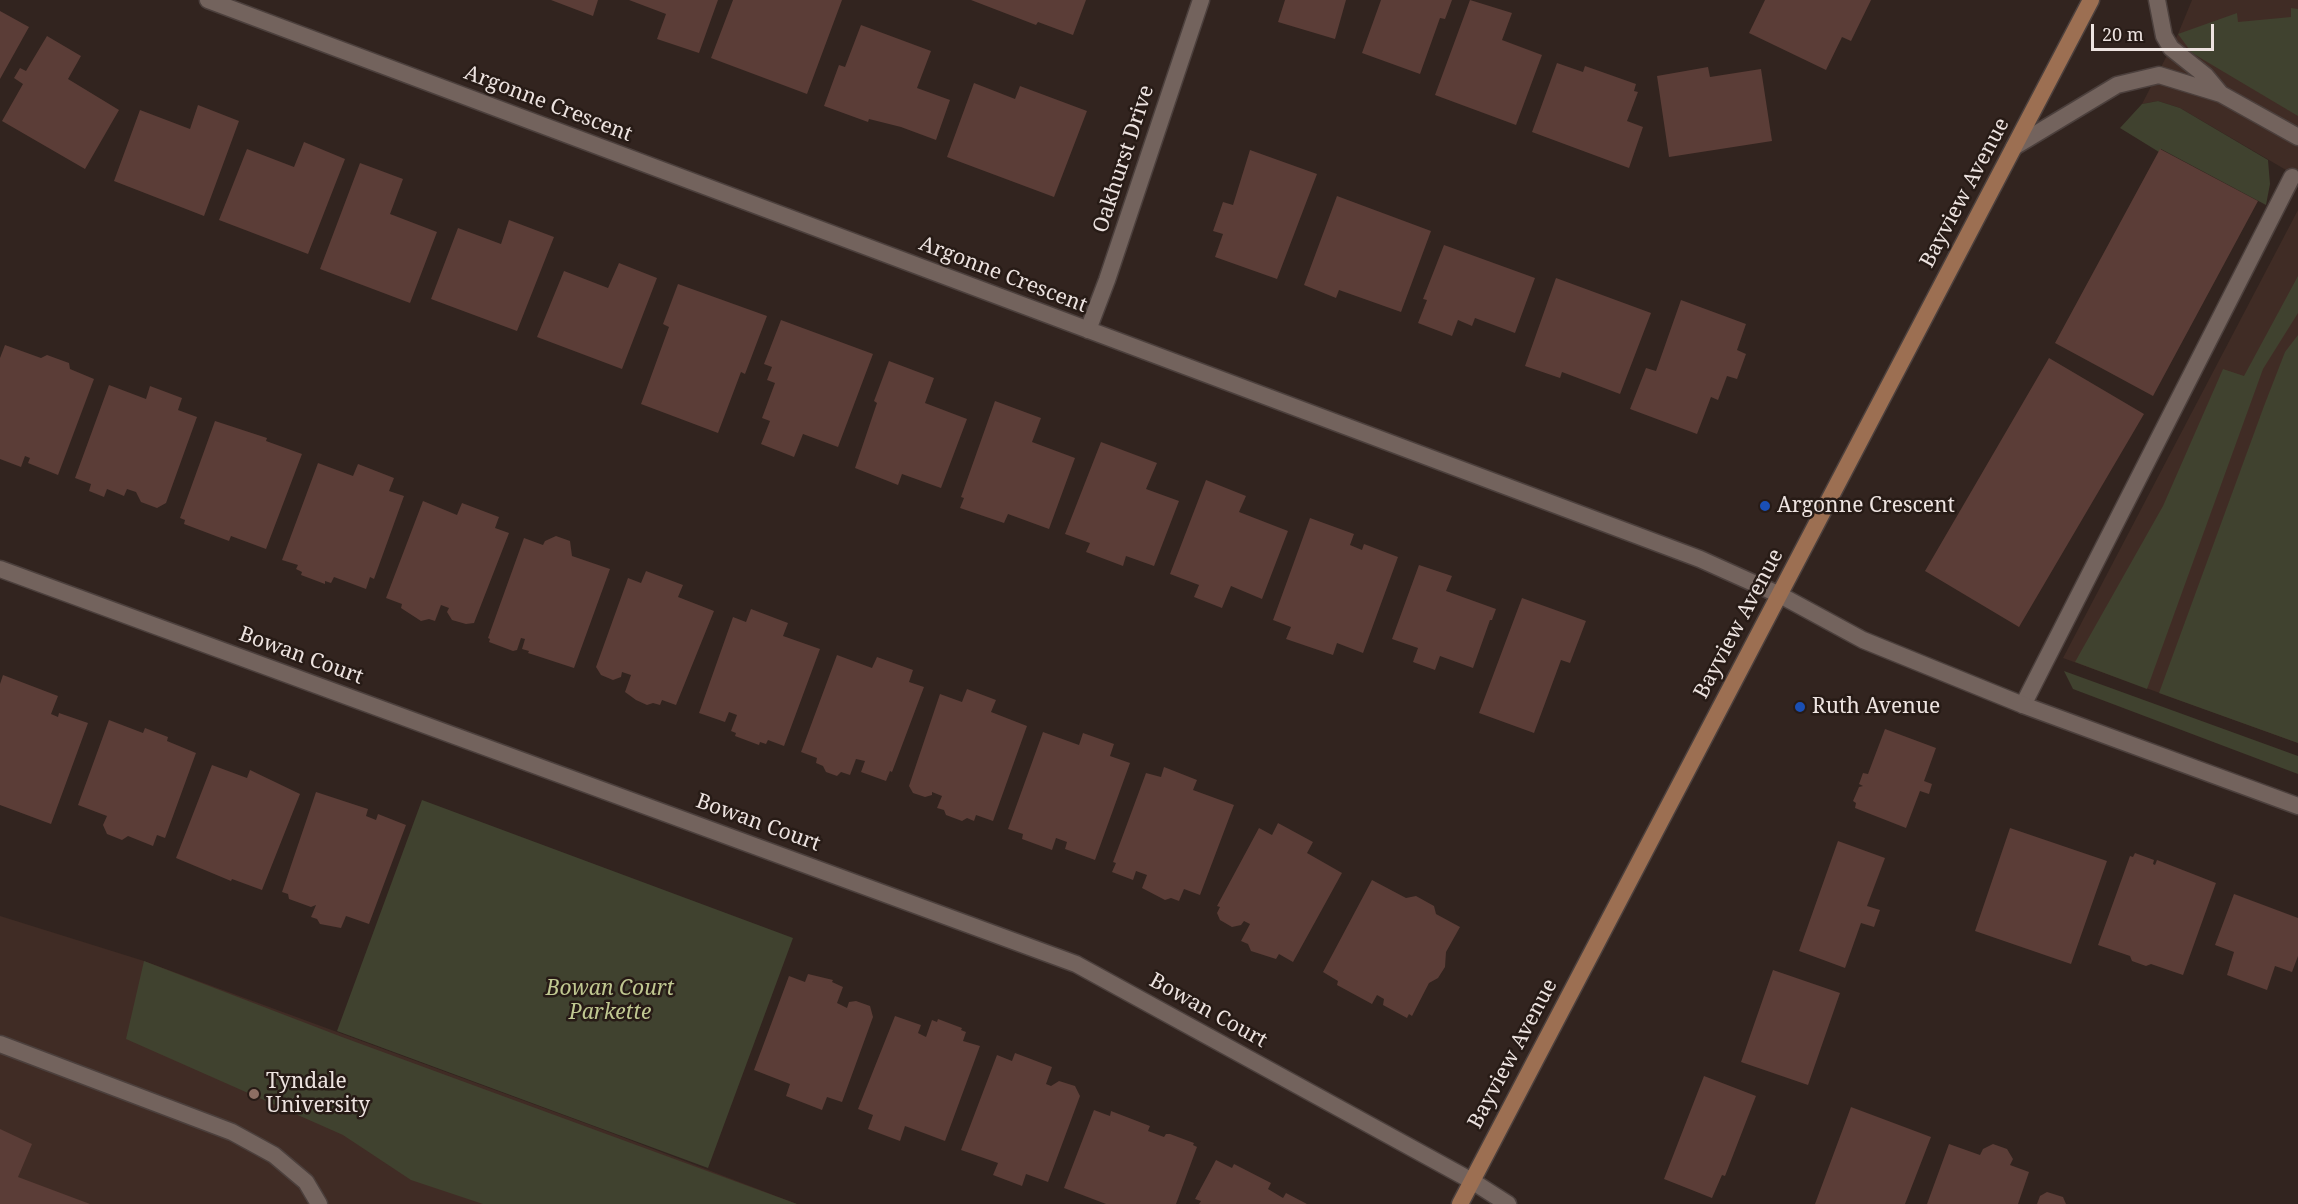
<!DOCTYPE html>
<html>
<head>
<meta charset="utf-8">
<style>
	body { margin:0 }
	#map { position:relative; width:2298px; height:1204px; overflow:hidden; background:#32241f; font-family:"Noto Serif",serif }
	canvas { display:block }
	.scale { position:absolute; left:2091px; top:24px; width:123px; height:27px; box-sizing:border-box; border:3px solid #ede3e0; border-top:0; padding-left:8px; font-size:18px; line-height:21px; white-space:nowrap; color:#ede3e0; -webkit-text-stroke:4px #271b16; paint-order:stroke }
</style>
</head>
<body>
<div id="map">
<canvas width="2298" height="1204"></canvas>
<div class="scale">20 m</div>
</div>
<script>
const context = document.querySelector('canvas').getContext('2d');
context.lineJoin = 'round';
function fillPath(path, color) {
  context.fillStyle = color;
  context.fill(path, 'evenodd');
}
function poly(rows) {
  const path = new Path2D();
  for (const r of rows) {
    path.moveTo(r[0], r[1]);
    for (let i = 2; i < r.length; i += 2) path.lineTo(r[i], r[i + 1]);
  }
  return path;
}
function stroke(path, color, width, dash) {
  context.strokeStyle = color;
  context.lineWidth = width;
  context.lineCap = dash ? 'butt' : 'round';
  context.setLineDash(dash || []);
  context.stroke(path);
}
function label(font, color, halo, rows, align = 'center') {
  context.font = font + ' "Noto Serif",serif';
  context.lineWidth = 5;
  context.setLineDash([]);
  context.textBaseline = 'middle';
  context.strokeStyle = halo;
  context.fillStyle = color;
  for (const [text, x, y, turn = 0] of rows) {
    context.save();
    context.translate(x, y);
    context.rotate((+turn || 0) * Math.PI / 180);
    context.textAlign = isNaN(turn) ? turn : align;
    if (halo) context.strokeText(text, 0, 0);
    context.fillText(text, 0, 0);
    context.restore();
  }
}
const built = poly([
	[2192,0,2298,0,2298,177,2180,108,2158,101,2142,104,2178,34],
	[2298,210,2298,743,2063,658],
	[0,916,144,961,601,1129,797,1204,0,1204]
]);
const green = poly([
	[2291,8,2298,9,2298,116,2192,53,2178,34,2237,13,2238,22,2291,17],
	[2158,101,2180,108,2268,160,2270,184,2266,205,2161,149,2159,152,2120,128,2142,104],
	[2298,276,2298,313,2263,369,2147,689,2075,662,2163,506,2223,369,2244,376],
	[2298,335,2298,743,2159,693,2264,406,2285,352],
	[2064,671,2298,756,2298,774,2073,689],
	[422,800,793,938,708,1168,337,1031],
	[144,961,342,1037,797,1204,483,1204,411,1180,343,1135,126,1039]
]);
const building = poly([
	[551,0,598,0,593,16],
	[629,0,718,0,699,53,657,39,666,14],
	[733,0,842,0,807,94,711,58],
	[971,0,1086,0,1073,35,1038,22,1036,25],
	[1285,0,1346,0,1335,39,1278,22],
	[1381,0,1452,0,1445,19,1440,18,1420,74,1362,53],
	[1470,0,1512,13,1502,40,1542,55,1516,125,1435,95],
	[1765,0,1871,0,1851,41,1842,37,1826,70,1749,33],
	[0,11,29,27,0,79],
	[861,25,931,51,917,88,950,100,936,140,901,127,869,119,868,122,824,106,839,65,845,67],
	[47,36,81,56,68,79,119,110,85,169,2,121,23,84,14,78,20,68,26,71],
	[1557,63,1583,72,1585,66,1636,84,1634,91,1638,92,1627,121,1643,127,1629,168,1532,132],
	[1708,67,1710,77,1761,69,1772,141,1669,157,1657,76],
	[974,83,1015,99,1020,86,1087,111,1054,197,947,157],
	[198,105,239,121,204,216,114,181,140,110,190,129],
	[304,142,345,159,308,254,219,220,247,149,294,167],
	[2160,149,2258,201,2153,396,2055,343],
	[1250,150,1317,174,1277,279,1215,257,1223,234,1213,231,1223,202,1233,205],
	[360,163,403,179,390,214,437,232,410,303,320,269],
	[1337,196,1431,231,1401,312,1339,290,1336,298,1304,285],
	[509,220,554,237,517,331,431,299,458,228,501,244],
	[1444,245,1535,278,1515,333,1475,318,1472,326,1458,320,1452,336,1418,323,1427,300,1423,299],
	[619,263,657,278,622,369,537,337,564,271,608,288],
	[1556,278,1651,313,1620,394,1562,372,1560,378,1525,366],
	[678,284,767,316,745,374,741,372,718,433,641,404,669,327,663,324],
	[1681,300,1746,324,1737,350,1746,354,1737,379,1727,376,1718,400,1711,397,1697,434,1630,409,1646,368,1656,371],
	[781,320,873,354,838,447,803,434,794,457,761,444,770,421,762,418,775,383,767,380,772,367,764,364],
	[5,345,41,358,47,355,69,363,70,369,94,379,58,475,28,463,30,458,25,456,21,467,0,459,0,358],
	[2049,358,2144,414,2019,627,1925,571],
	[889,361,934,378,925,403,967,419,941,488,902,474,898,485,855,468,877,403,874,401],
	[109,385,146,399,150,386,182,398,178,410,197,417,166,503,157,508,141,502,136,492,127,489,124,496,107,489,104,497,89,491,91,484,75,478],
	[995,401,1041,418,1032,442,1075,458,1049,529,1008,514,1004,523,960,508,964,498,961,497],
	[215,421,267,438,266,441,302,454,266,549,231,536,229,541,184,524,185,520,180,518],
	[1101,442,1157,463,1146,489,1179,501,1154,566,1126,556,1123,566,1086,552,1090,543,1065,534],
	[318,463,353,476,358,464,394,478,389,491,404,496,374,579,370,577,366,589,334,577,331,583,325,581,325,584,301,575,302,572,296,569,298,565,282,560],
	[1206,480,1246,496,1239,512,1288,531,1262,599,1231,586,1222,608,1194,597,1199,585,1170,574],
	[423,501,457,515,462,503,499,517,495,528,509,533,474,623,466,624,452,620,447,612,449,608,441,605,435,621,429,619,421,621,401,608,402,604,386,598],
	[1310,518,1354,534,1350,545,1362,550,1364,544,1398,557,1363,653,1337,643,1333,655,1286,639,1291,627,1273,620],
	[556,536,570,541,572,556,610,569,574,668,528,653,529,651,522,649,525,639,521,638,517,650,513,651,489,642,490,639,488,638,524,538,543,545,545,541],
	[1419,565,1452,576,1446,591,1496,609,1492,620,1490,620,1473,668,1440,656,1435,670,1413,662,1418,648,1392,639],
	[646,571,683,585,678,597,714,611,676,705,662,700,660,705,653,703,647,705,636,700,625,692,631,675,622,672,621,677,613,680,601,675,596,667,628,578,641,583],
	[1522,598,1586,621,1570,663,1561,660,1534,733,1479,713],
	[751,609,788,623,783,636,820,649,784,746,768,740,766,744,760,742,759,745,735,736,736,733,731,731,737,715,729,712,725,722,699,713,733,617,746,622],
	[837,655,872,668,877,657,913,670,909,682,924,687,892,772,890,771,886,781,861,772,865,761,856,759,850,775,841,772,837,776,826,772,823,766,816,763,817,758,801,752],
	[3,675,58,696,51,714,58,717,59,713,88,723,51,824,0,805,0,684],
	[967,689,996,700,991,712,1027,726,993,821,976,815,974,821,967,818,962,821,946,815,944,810,937,808,942,796,932,792,932,795,925,797,913,793,909,786,940,694,962,702],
	[109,720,143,733,145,728,168,737,167,741,196,753,165,838,157,835,153,846,128,836,122,840,107,834,103,825,107,816,78,805],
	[1885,729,1936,748,1924,781,1932,784,1929,794,1920,791,1906,828,1855,808,1856,803,1853,801,1859,787,1863,786,1859,784,1863,773,1868,774],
	[1043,732,1079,745,1083,733,1114,744,1110,756,1130,763,1095,860,1065,849,1067,842,1056,838,1052,850,1022,839,1023,834,1008,829],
	[212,765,247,778,250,770,300,794,262,890,232,879,231,881,176,858],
	[1164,767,1197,780,1193,790,1234,805,1200,895,1184,889,1179,901,1171,898,1165,900,1142,888,1147,875,1136,871,1133,880,1112,872,1116,863,1113,862,1146,773,1161,777],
	[316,792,368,809,366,816,376,820,378,814,406,825,369,924,346,916,341,928,320,924,317,919,311,917,316,905,311,907,289,899,288,894,282,892],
	[1278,823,1313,842,1307,853,1342,873,1293,962,1279,954,1276,959,1251,951,1248,944,1241,941,1250,924,1244,921,1241,925,1232,927,1220,920,1217,913,1220,907,1217,906,1259,828,1272,835],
	[2010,828,2107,861,2071,964,1975,931],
	[1838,841,1885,858,1867,906,1880,910,1874,927,1861,923,1845,968,1799,951],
	[2135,853,2154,860,2153,864,2155,865,2157,860,2216,883,2183,975,2151,964,2146,966,2132,961,2130,956,2098,945,2130,856,2133,857],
	[1372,880,1406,898,1416,896,1434,906,1436,914,1460,927,1446,952,1445,967,1438,978,1429,983,1412,1016,1409,1014,1407,1018,1383,1005,1384,999,1377,995,1372,1004,1337,985,1338,981,1323,972],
	[2234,894,2298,918,2298,956,2292,972,2275,966,2267,990,2227,975,2234,952,2215,945],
	[1773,970,1840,993,1808,1085,1741,1062],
	[808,974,833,980,832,982,843,987,837,1003,847,1008,849,1002,856,1001,870,1006,873,1017,842,1102,827,1097,822,1110,786,1096,790,1084,754,1070,789,976,805,982],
	[895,1016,921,1025,918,1033,926,1037,932,1020,937,1022,938,1019,962,1028,961,1030,966,1032,963,1041,980,1046,945,1141,905,1126,900,1141,868,1129,873,1115,858,1109],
	[1015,1053,1052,1067,1046,1084,1051,1086,1059,1081,1075,1086,1080,1096,1048,1182,1026,1174,1022,1186,993,1175,998,1163,961,1150,997,1055,1012,1061],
	[1704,1076,1756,1096,1725,1176,1722,1175,1712,1198,1664,1179],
	[1851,1107,1931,1137,1905,1204,1815,1204],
	[1094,1110,1110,1116,1111,1111,1150,1126,1148,1131,1164,1137,1166,1134,1170,1134,1194,1143,1193,1145,1197,1147,1176,1204,1106,1204,1064,1188],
	[0,1129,32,1144,18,1177,90,1204,0,1204],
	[1949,1144,1980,1155,1983,1149,1993,1144,2007,1149,2013,1159,2010,1165,2029,1172,2018,1204,1927,1204],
	[1216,1160,1232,1168,1234,1164,1271,1183,1268,1189,1283,1198,1286,1193,1307,1204,1199,1204,1201,1201,1195,1199],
	[2047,1192,2063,1197,2066,1204,2037,1204,2040,1196]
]);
const service = poly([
	[2157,0,2164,36,2171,48,2206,76,2221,94],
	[2014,147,2117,85,2159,75,2221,94,2298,137],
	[2023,705,2292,177],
	[0,1044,232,1132,274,1155,306,1182,319,1204]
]);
const minor = poly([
	[208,0,1700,559,1780,595,1863,640,2023,705,2298,806],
	[1088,330,1107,280,1201,0],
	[0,569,1076,964,1472,1181,1508,1204]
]);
const secondary = poly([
	[1460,1204,2091,0]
]);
const markers = [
	[1765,506,6,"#1a4fb4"],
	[1800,707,6,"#1a4fb4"],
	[254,1094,6,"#8d6e63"]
];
const streetNames = [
	["Argonne Crescent",548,104,21],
	["Oakhurst Drive",1124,159,-72],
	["Bayview Avenue",1965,193,-62],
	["Argonne Crescent",1003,275,21],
	["Bayview Avenue",1739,624,-62],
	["Bowan Court",301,656,20],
	["Bowan Court",758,823,20],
	["Bowan Court",1208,1011,29],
	["Bayview Avenue",1513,1054,-62]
];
const poiNames = [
	["Argonne Crescent",1777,506],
	["Ruth Avenue",1812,707],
	["Tyndale",266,1082],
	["University",266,1106]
];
const parkNames = [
	["Bowan Court",610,989],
	["Parkette",610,1013]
];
fillPath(built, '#402c25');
fillPath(green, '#40422f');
fillPath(building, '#5b3d37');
stroke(service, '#4c403d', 19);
stroke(minor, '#4c403d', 19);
stroke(secondary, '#4c403d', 19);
stroke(service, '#73635d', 16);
stroke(minor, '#73635d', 16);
stroke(secondary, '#9c6f52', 16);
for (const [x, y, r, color] of markers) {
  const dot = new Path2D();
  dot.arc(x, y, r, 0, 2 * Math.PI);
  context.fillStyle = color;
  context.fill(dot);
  stroke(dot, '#271b16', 2);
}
label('21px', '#ede3e0', '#271b16', streetNames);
label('21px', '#ede3e0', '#271b16', poiNames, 'left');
label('italic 21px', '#c0c891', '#271b16', parkNames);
</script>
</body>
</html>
